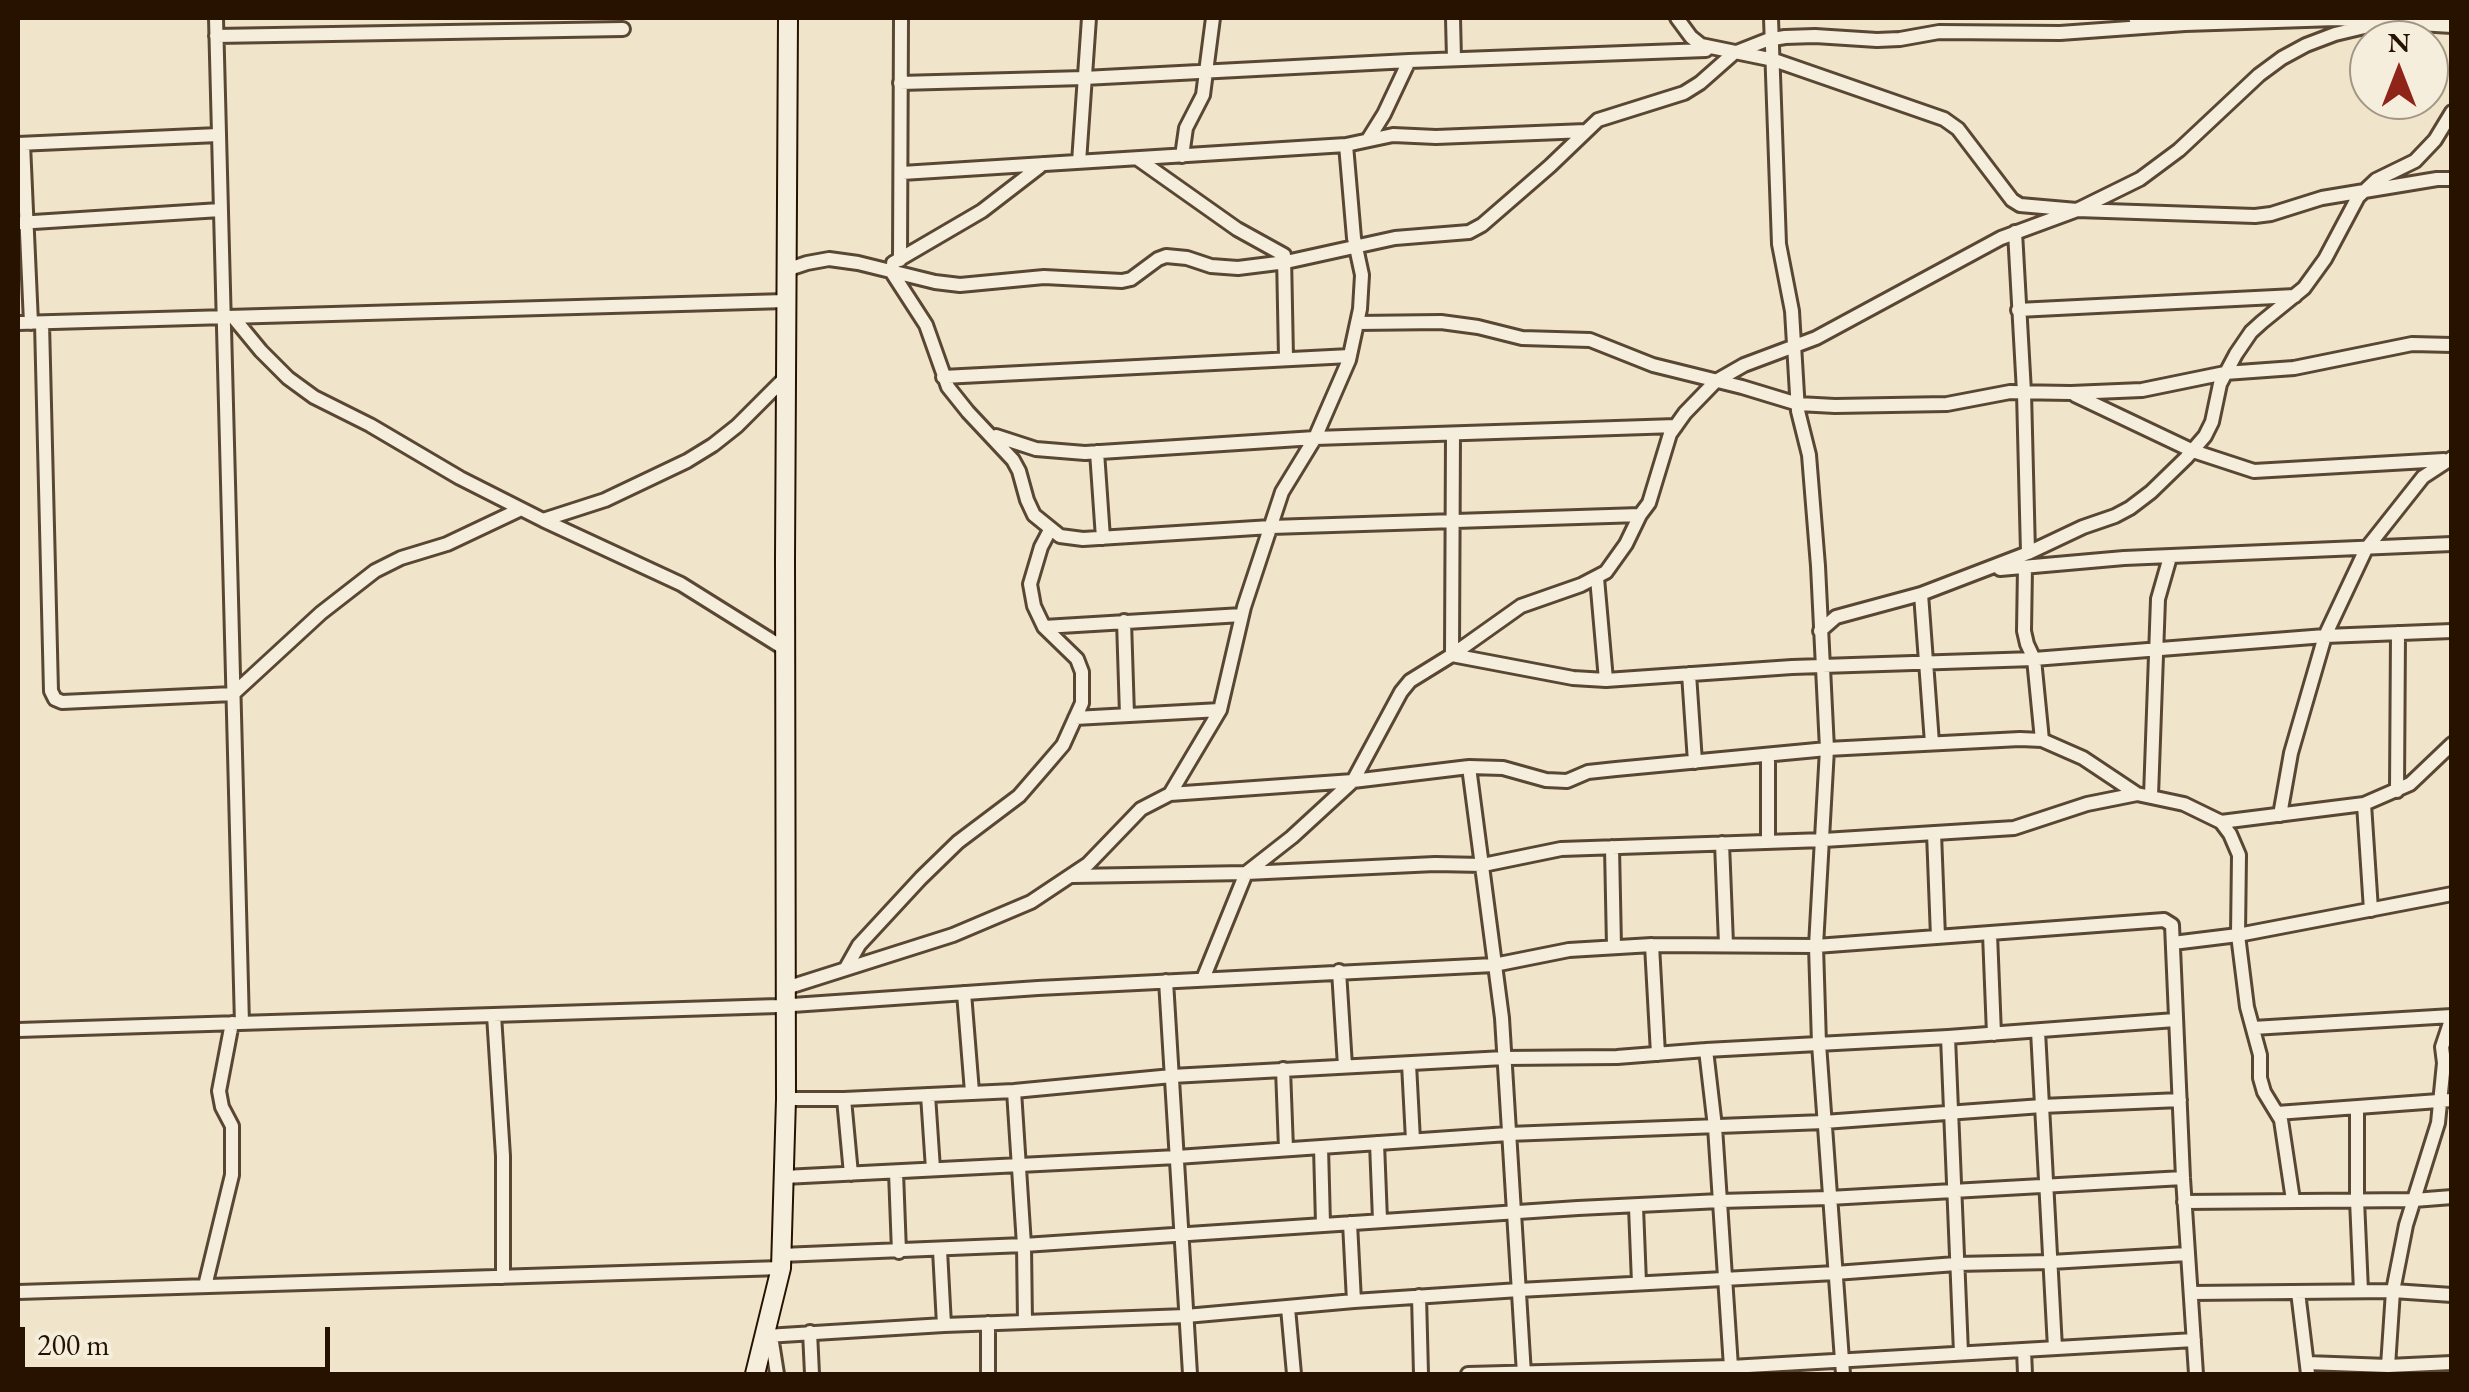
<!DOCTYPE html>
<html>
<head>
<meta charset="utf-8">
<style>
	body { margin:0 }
	#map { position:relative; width:2469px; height:1392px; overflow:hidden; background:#f0e5cb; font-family:"EB Garamond",serif }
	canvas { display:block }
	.frame { position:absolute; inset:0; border:20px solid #271200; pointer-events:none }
	.north { position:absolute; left:2349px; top:20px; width:100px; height:100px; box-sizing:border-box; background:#f5eedd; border:2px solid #a39685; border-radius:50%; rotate:0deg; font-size:28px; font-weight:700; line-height:40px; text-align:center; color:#271200 }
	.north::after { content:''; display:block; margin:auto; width:35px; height:45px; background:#8f2418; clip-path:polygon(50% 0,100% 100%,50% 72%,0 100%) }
	.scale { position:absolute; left:20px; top:1327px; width:310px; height:45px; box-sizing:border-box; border:5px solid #271200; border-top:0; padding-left:12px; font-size:30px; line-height:35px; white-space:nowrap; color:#271200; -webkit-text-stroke:8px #f5eedd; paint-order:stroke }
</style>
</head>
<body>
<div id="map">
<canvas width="2469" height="1392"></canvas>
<div class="frame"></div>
<div class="north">N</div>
<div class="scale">200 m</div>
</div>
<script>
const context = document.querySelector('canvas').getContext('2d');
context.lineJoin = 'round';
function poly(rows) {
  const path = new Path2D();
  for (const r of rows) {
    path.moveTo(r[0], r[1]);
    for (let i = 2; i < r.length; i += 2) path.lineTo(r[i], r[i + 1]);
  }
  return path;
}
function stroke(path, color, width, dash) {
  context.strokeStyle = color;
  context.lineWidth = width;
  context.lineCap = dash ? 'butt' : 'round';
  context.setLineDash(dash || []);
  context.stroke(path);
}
const street = poly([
	[216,18,242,1023],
	[1453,18,1454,59],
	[1677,18,1691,37,1701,45,1774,60,1944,119,1958,129,2012,200,2020,205,2077,210,2255,216,2271,214,2322,198,2437,179,2452,179],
	[1771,18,1779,244,1792,311,1798,411,1809,455,1818,566,1827,749,1816,946,1819,1044,1843,1374],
	[2135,18,2158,22],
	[216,36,623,29],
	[900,83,1084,78,1409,61,1706,50],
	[1369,138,1384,114,1409,61],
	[18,144,218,135],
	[23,144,31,323],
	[1182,156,1186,128,1203,95,1213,18],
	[1138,159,1237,229,1284,255,1286,358],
	[1079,162,1089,18],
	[902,173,1346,145,1393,135,1436,137,1586,131],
	[18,223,220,210],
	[2015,232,2024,392,2028,553],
	[900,260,901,18],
	[893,263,982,211,1043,164],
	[786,270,807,263,829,259,858,263,935,282,960,285,1044,277,1122,281,1131,279,1158,259,1166,256,1187,258,1211,266,1238,268,1286,262,1395,238,1469,232,1482,225,1550,166,1598,120,1684,93,1700,83,1734,53,1767,40,1785,37,1815,36,1877,40,1900,39,1939,32,2060,33,2185,24,2336,19,2452,26],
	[891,271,926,325,948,387,968,412,1013,460,1019,471,1027,500,1034,515,1060,536,1083,539,1271,527,1640,515],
	[2018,310,2295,296],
	[233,317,261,351,288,378,314,397,370,425,460,478,543,520,681,584,785,649],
	[18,323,786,301],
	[42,323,51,691,55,699,62,702,233,694,321,613,375,571,401,558,447,544,521,509],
	[1357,323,1441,322,1478,327,1522,338,1590,340,1653,365,1742,387,1798,404,1835,406,1947,404,2010,392,2071,393,2142,390,2225,373,2294,368,2412,344,2452,345],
	[943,377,1350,356],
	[2075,395,2193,451,2254,471,2444,460],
	[1453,434,1452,655,1573,678,1606,680,1792,667,2034,659,2325,636,2452,631],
	[996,436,1036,449,1085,453,1315,438,1676,426],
	[1097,452,1103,538],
	[543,520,605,500,687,461,713,445,737,426,786,377],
	[2025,567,2024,631,2027,644,2034,659,2042,740],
	[2000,569,2124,558,2452,544],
	[1597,578,1606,680],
	[1921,594,1932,743],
	[1124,621,1127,715],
	[1044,627,1242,615],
	[1820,631,1836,617,1921,594,2028,553,2083,527,2115,516,2130,508,2151,492,2186,458,2205,436,2212,422,2220,384,2236,354,2251,332,2262,322,2304,288,2325,259,2358,197,2376,180,2415,161,2435,140,2452,112],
	[1689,674,1695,762],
	[1075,718,1220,710],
	[1768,755,1768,842],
	[1469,767,1502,1018,1524,1374],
	[2397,791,2398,633],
	[1170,794,1220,710,1244,607,1282,492,1315,438,1349,360,1360,309,1362,275,1354,238,1346,145],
	[2151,796,2158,599,2170,557],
	[2364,804,2371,910],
	[2280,815,2291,753,2325,636,2366,549,2423,477,2452,458],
	[2221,822,2364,804,2410,784,2452,744],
	[1934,833,1938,937],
	[1722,843,1726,944],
	[1612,847,1614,947],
	[1073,876,1246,873,1435,864,1483,865,1561,849,1824,840,2014,828,2087,804,2137,794,2184,804,2221,822,2230,834,2239,855,2238,935,2452,894],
	[1990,934,1994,1034],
	[2173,943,2238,935,2247,1007,2260,1055,2260,1078,2264,1092,2281,1120,2293,1200],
	[1652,945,1658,1054],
	[846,968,859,945,921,878,958,842,1019,796,1045,766,1063,745,1082,703,1082,672,1077,659,1044,627,1034,606,1030,584,1041,547,1050,530],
	[1339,971,1345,1066],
	[1203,979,1246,873,1292,837,1353,781,1401,692,1410,681,1452,655,1521,606,1581,585,1606,572,1626,544,1640,515,1649,503,1670,434,1685,413,1716,381,1744,365,1816,338,2001,238,2077,210,2140,179,2179,150,2259,75,2282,58,2306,45,2335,34,2373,25],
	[1166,981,1190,1374],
	[786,988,953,935,1031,902,1088,864,1141,809,1170,794,1353,781,1469,767,1503,768,1546,780,1567,781,1588,772,1616,769,1827,749,2020,739,2042,740,2083,758,2137,794],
	[964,993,972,1092],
	[494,1015,503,1156,503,1277],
	[2253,1028,2452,1016],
	[18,1030,778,1006,1038,988,1494,965,1569,950,1652,945,1816,946,2164,920,2172,925,2183,1178,2196,1374],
	[2038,1031,2055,1348],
	[1948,1037,1961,1353],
	[1706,1050,1715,1127,1731,1367],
	[1409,1064,1413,1140],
	[1283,1069,1286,1149],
	[1014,1091,1024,1245,1025,1322],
	[928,1095,933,1169],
	[786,1099,844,1099,1014,1091,1172,1076,1504,1058,1617,1057,1706,1050,1948,1037,2175,1020],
	[844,1099,851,1174],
	[2357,1108,2357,1200,2361,1291],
	[2277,1113,2452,1100],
	[1377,1143,1380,1220],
	[1321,1147,1323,1224],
	[896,1172,899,1252],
	[784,1177,1177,1157,1508,1134,1824,1122,2042,1106,2180,1100],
	[2184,1202,2414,1200,2452,1197],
	[1636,1207,1639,1283],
	[1350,1223,1354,1301],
	[940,1250,944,1325],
	[781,1255,1024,1245,1578,1208,1720,1201,1829,1198,2183,1178],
	[205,1286,232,1175,232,1126,222,1107,219,1091,232,1023],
	[18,1292,781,1268],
	[2298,1292,2308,1374],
	[2191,1293,2393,1291,2452,1295],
	[1419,1296,1421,1374],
	[1288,1308,1294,1374],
	[988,1323,988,1374],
	[810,1332,812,1374],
	[766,1336,944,1325,1186,1316,1354,1301,1519,1290,1835,1273,1956,1264,2051,1262,2187,1254],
	[771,1336,777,1374],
	[2024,1350,2025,1374],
	[2307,1363,2388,1366,2452,1363],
	[2388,1366,2393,1291,2406,1225,2438,1123,2444,1063,2442,1047,2452,1017],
	[1468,1374,1731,1367,2194,1340]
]);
const secondary = poly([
	[755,1374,781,1268,786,1099,785,559,788,18]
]);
stroke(street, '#594733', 18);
stroke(secondary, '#271200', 22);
stroke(street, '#f5eedd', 12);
stroke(secondary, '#f5eedd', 18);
</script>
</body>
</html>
